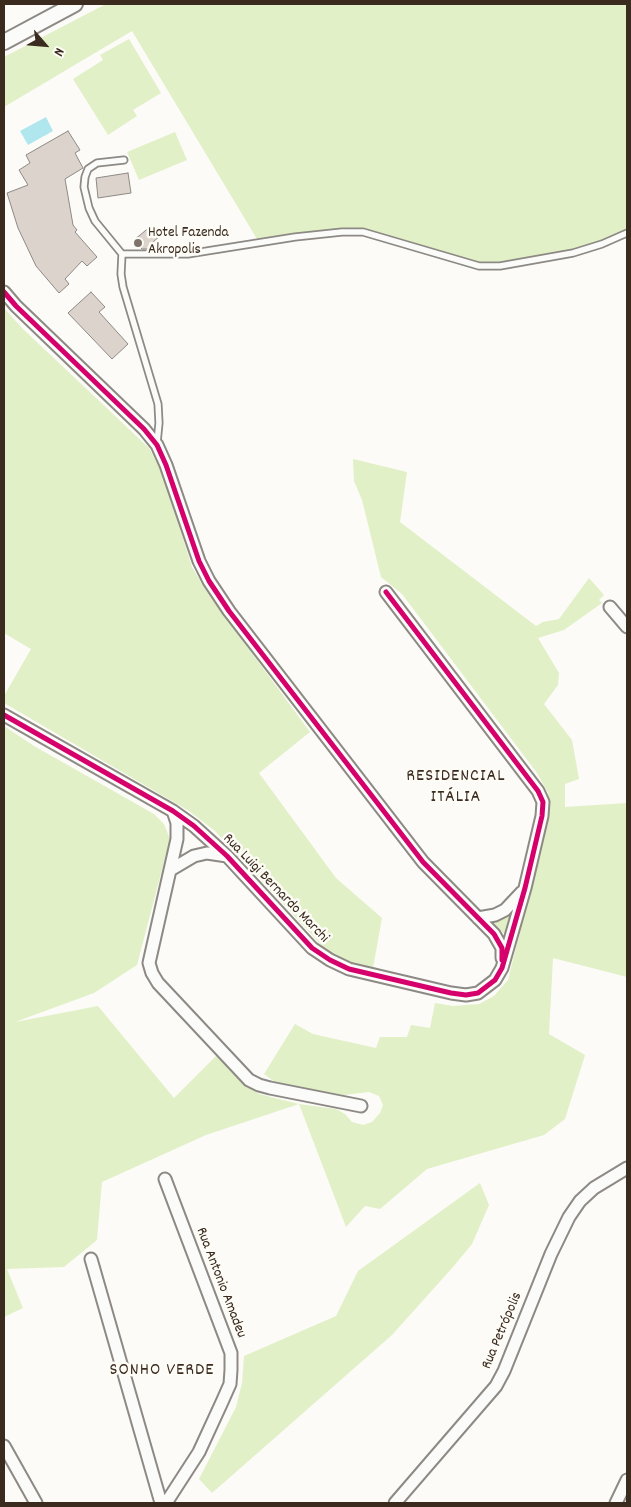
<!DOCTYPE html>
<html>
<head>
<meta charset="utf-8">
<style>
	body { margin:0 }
	#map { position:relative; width:631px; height:1507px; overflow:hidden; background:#fcfbf8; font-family:Dekko,sans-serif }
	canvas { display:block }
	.frame { position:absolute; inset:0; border:5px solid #3b2a1e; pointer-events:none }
	.north { position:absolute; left:20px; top:20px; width:50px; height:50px; -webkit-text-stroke:4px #fdfcf7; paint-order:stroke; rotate:117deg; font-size:14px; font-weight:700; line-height:20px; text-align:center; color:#3b2a1e }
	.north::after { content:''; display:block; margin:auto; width:18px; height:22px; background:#3b2a1e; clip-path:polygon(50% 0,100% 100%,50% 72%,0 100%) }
</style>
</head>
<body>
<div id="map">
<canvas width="631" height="1507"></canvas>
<div class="frame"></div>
<div class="north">N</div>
</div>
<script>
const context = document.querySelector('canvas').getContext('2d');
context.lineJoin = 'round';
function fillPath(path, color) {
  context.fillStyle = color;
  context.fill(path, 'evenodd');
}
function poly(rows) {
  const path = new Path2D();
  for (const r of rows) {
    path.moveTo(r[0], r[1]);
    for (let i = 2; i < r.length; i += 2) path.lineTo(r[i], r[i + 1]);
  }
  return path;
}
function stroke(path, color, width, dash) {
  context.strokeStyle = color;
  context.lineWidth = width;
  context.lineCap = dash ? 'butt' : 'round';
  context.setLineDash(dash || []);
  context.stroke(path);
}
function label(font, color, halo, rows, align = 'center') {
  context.font = font + ' Dekko,sans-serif';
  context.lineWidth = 5;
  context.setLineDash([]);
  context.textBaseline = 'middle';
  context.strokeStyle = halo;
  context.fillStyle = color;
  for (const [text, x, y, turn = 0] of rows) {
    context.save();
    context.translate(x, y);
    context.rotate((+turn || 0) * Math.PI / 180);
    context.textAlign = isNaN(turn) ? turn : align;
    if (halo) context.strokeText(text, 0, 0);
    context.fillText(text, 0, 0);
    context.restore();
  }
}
const green = poly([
	[106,4,627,4,627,229,600,241,569,251,499,264,480,264,362,229,341,229,257,239,132,31,4,107,4,57],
	[129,39,161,93,133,110,137,116,108,135,73,79,103,60,100,55],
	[175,132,187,160,139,180,127,152],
	[4,308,22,328,149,448,161,470,192,567,207,592,310,732,259,773,336,878,382,918,373,968,351,964,326,950,215,831,189,811,4,703,4,696,31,649,4,633],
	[353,459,407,472,400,522,536,626,543,622,559,619,589,578,604,595,599,600,602,603,564,630,538,638,559,673,558,685,544,704,572,740,579,779,565,784,565,807,627,803,627,977,553,958,549,1034,585,1055,565,1119,544,1135,427,1169,380,1209,365,1206,346,1227,299,1104,206,1135,102,1182,97,1240,64,1267,7,1269,23,1308,4,1317,4,726,34,746,154,814,164,824,170,839,137,965,94,993,15,1022,98,1006,174,1098,216,1056,247,1086,259,1094,299,1104,336,1109,345,1114,352,1122,363,1125,372,1122,380,1113,383,1105,379,1096,369,1092,344,1095,276,1083,264,1074,295,1024,313,1034,376,1048,380,1037,407,1037,411,1025,430,1028,435,1003,453,1006,479,1004,494,996,508,980,550,808,548,793,537,773,402,594,381,577,362,500,354,481],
	[514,909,506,934,503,933,494,923,494,920,509,915],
	[480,1183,489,1205,472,1244,453,1267,392,1335,212,1493,199,1479,236,1407,242,1383,244,1356,336,1316,358,1271]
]);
const water = poly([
	[46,117,53,131,28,145,20,131]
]);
const building = poly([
	[68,131,80,150,75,153,83,168,65,179,73,225,77,230,75,232,97,257,87,266,82,261,65,279,69,284,59,293,36,266,18,228,7,193,28,185,19,170,30,163,26,155,68,131],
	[128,173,131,193,98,198,96,178,128,173],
	[151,226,160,236,152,243,154,246,151,249,142,249,134,240,151,226],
	[91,292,105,307,99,312,128,344,112,359,68,313,91,292]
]);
const service = poly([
	[124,160,97,163,88,169,85,177,84,187,89,208,95,221,122,254,188,254,295,237,342,232,363,232,479,266,500,266,573,253,602,244,627,233],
	[122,254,121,274,123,287,158,404,159,423,157,443]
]);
const minor = poly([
	[4,292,16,306,144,429,157,445,166,465,199,561,209,581,229,611,423,862,494,934,502,948,502,958],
	[610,607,627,627],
	[4,715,173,811,194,826,227,856,312,948,330,960,349,969,451,993,466,995,478,993,495,980,502,968,525,888,542,816,543,802,538,791,386,592],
	[173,811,177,823,177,839,149,963,152,973,158,983,249,1080,259,1085,270,1088,361,1106],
	[172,869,194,856,207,853,227,856],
	[478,918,495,915,505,910,522,892],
	[165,1179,231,1353,231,1370,230,1384,222,1402,199,1452,166,1503],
	[91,1259,161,1503],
	[4,1446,36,1503],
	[395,1503,496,1386,504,1371,551,1254,569,1217,580,1201,594,1188,627,1168],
	[616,1503,627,1480]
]);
const tertiary = poly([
	[4,42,75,4]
]);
const cycleway = poly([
	[4,292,16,306,144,429,157,445,166,465,199,561,209,581,229,611,423,862,494,934,502,948,502,960],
	[4,715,173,811,194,826,227,856,312,948,330,960,349,969,451,993,466,995,478,993,495,980,502,968,525,888,542,816,543,802,538,791,386,592]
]);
const markers = [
	[138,243,5,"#7f736a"]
];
const poiNames = [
	["Hotel Fazenda",148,234],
	["Akropolis",148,251]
];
const streetNames = [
	["Rua Luigi Bernardo Marchi",275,889,46],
	["Rua Antonio Amadeu",220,1283,69],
	["Rua Petrópolis",503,1331,-67]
];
const quarterNames = [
	["RESIDENCIAL",456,778],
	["ITÁLIA",456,799],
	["SONHO VERDE",162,1372]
];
fillPath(green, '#e1f0c6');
fillPath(water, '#b0e7ee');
fillPath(building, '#ddd3cd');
stroke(building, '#8d8985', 1);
stroke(service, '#8d8985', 9);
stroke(minor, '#8d8985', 15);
stroke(tertiary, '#8d8985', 18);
stroke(service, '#fbfbf9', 5.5);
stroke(minor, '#fbfbf9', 11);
stroke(tertiary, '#fbfbf9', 14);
stroke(cycleway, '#d6006c', 5);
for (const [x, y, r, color] of markers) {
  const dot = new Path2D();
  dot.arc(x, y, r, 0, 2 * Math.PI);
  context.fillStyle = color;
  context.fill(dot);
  stroke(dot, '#fdfcf7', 2);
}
label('15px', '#3b2a1e', '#fdfcf7', poiNames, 'left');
label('15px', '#3b2a1e', '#fdfcf7', streetNames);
context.letterSpacing = '1px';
label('18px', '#3b2a1e', '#fdfcf7', quarterNames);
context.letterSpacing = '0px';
</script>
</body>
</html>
